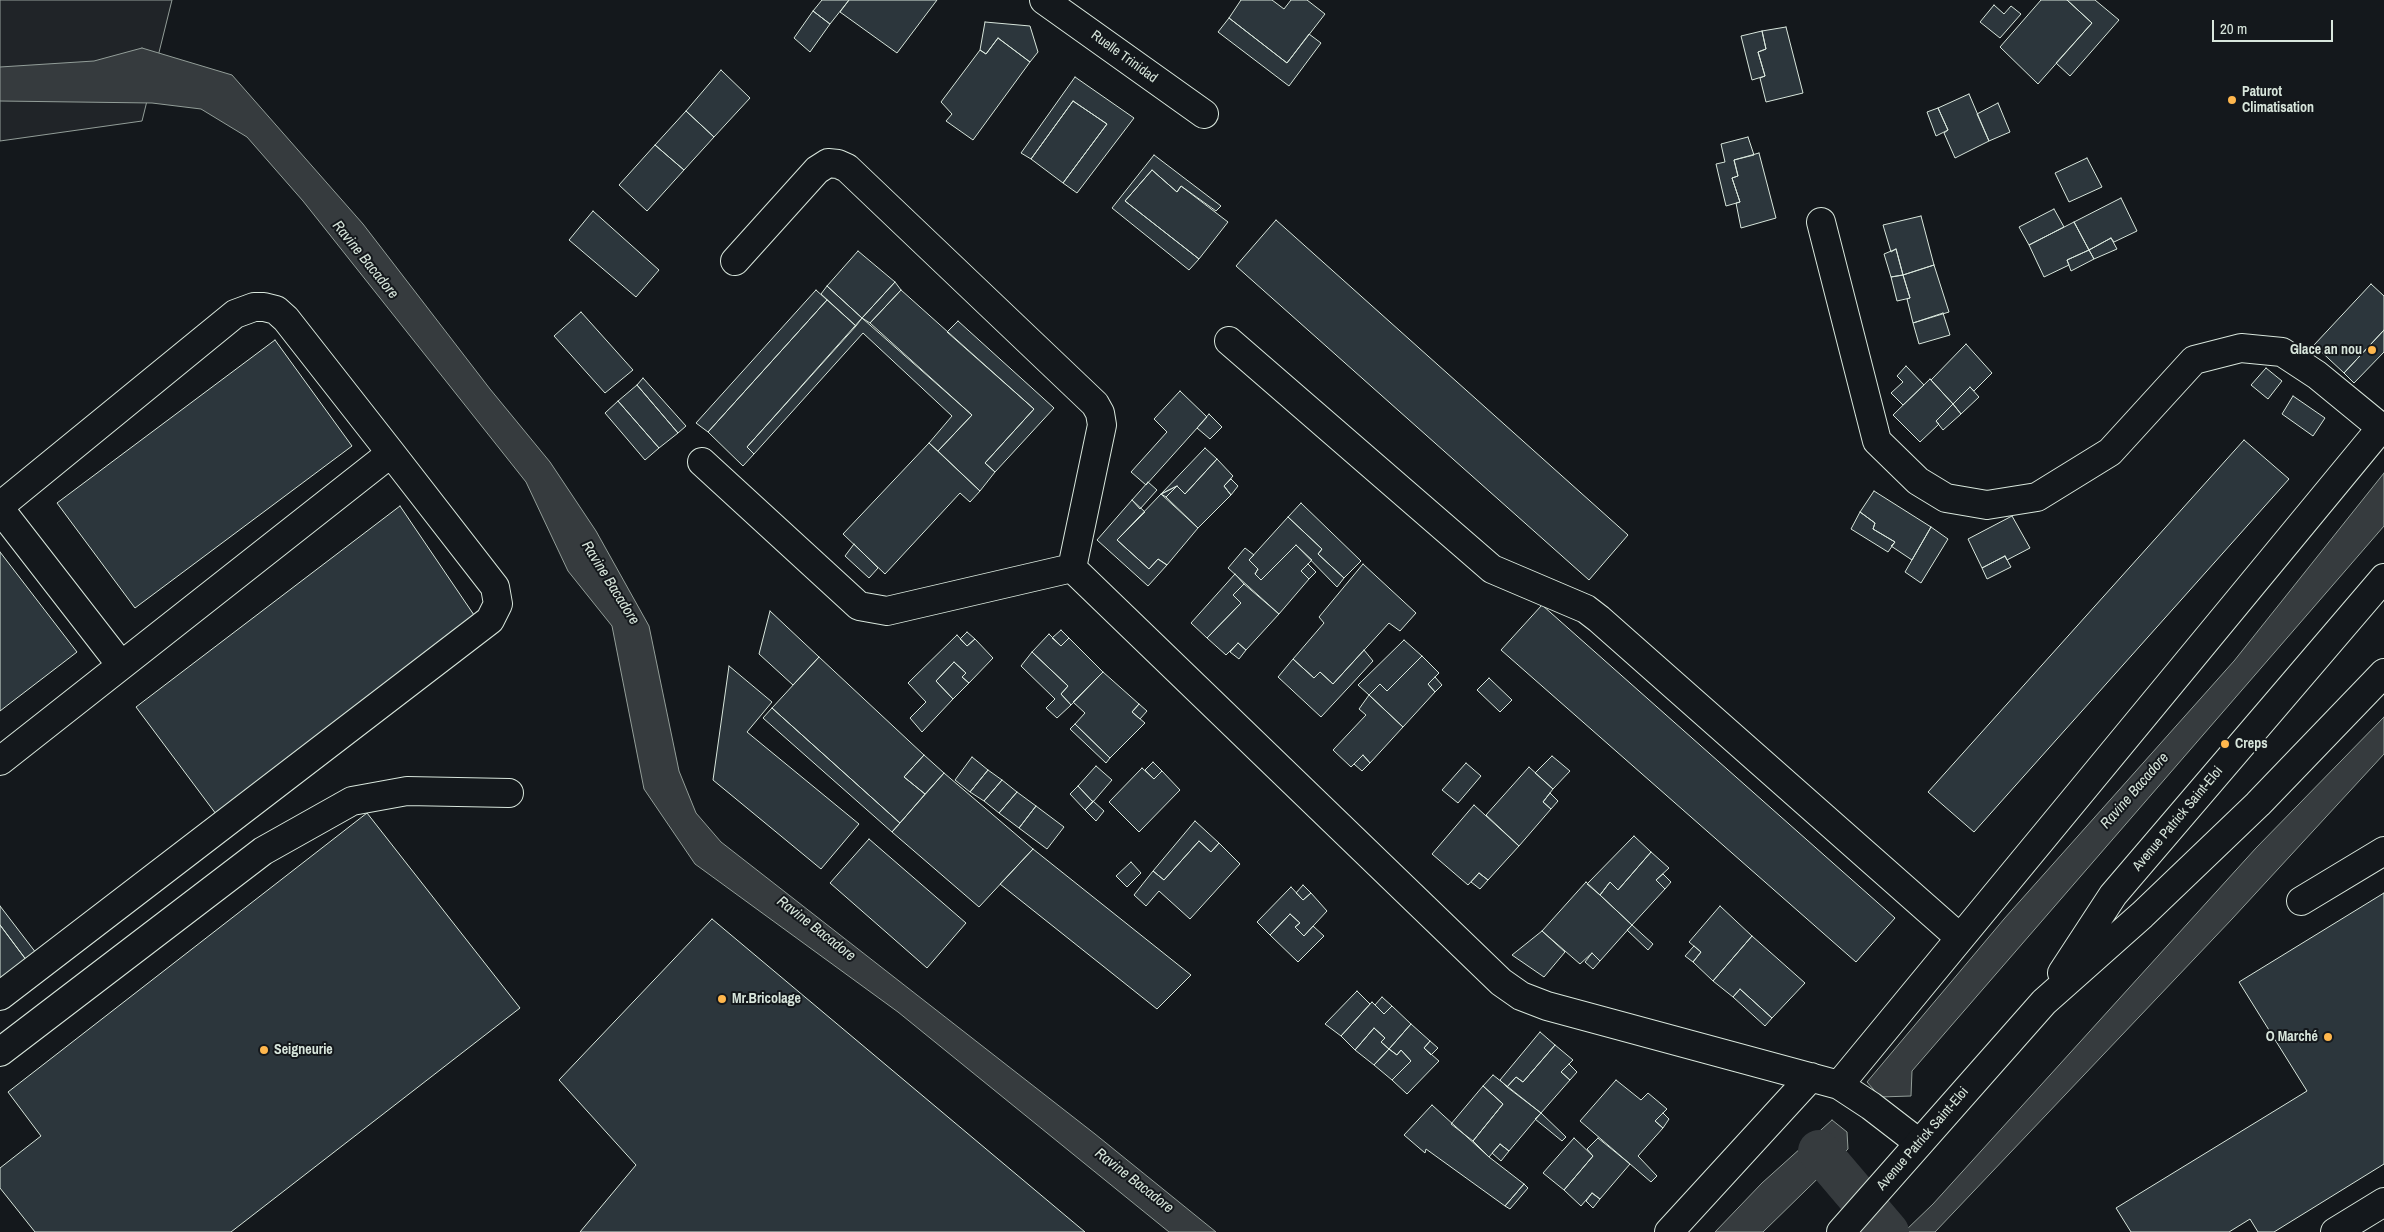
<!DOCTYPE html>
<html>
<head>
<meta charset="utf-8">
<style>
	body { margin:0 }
	#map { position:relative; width:2384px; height:1232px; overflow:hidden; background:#14181c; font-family:"Archivo Narrow",sans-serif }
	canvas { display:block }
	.scale { position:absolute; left:2212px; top:20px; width:121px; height:22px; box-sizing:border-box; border:2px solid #d8e6dc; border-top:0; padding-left:6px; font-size:15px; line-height:18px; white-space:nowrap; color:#d8e6dc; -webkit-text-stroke:4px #14181c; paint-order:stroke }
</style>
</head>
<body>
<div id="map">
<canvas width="2384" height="1232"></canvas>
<div class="scale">20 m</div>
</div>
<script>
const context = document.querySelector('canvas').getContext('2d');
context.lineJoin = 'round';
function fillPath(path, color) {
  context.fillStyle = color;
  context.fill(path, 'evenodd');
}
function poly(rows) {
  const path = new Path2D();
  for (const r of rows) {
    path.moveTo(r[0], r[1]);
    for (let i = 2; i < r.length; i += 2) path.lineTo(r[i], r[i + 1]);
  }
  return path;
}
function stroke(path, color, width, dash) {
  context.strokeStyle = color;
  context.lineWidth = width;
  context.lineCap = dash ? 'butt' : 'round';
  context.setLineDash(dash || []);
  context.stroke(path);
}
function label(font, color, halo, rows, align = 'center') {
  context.font = font + ' "Archivo Narrow",sans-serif';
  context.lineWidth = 4;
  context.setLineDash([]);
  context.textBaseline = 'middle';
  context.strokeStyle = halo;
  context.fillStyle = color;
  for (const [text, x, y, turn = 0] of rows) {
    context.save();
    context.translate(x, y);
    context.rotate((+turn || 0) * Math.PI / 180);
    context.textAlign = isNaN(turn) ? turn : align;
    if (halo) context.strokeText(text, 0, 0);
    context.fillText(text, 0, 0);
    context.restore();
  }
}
const green = poly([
	[0,0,172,0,142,121,0,141,0,0]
]);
const water = poly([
	[142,48,232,75,363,224,490,389,550,462,596,531,649,626,679,771,696,813,721,842,1095,1134,1216,1232,1169,1232,898,1012,695,864,644,789,612,626,568,571,526,482,303,201,247,137,201,109,152,103,0,101,0,67,94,61,142,48],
	[2384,473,2384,526,1912,1071,1911,1096,1880,1097,1867,1082,2004,919,2234,661,2384,473],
	[2384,717,2384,754,2232,919,1935,1232,1904,1232,1933,1204,2256,848,2384,717],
	[1832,1120,1847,1132,1848,1149,1763,1232,1715,1232,1762,1183,1832,1120]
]);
const canal = poly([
	[1819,1151,1888,1232]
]);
const building = poly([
	[822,0,849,0,830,24,813,11,822,0],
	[849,0,937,0,897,53,840,12,849,0],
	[1241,0,1272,0,1284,9,1291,0,1307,0,1325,14,1287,63,1229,18,1241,0],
	[2041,0,2067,0,2092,23,2038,84,2000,47,2041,0],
	[2067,0,2095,0,2119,20,2070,76,2056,63,2092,23,2067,0],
	[1994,5,2004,14,2011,6,2021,14,2000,38,1980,22,1994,5],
	[813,11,830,24,810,52,794,38,813,11],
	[1229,18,1287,63,1309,34,1321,43,1289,86,1218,32,1229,18],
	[985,22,1030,26,1038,52,1030,62,998,38,986,54,980,50,985,22],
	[1786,27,1803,93,1766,102,1760,78,1765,76,1758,52,1766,49,1762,31,1786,27],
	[1762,31,1766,49,1758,52,1765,76,1752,80,1741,36,1762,31],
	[998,38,1030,62,973,140,946,121,952,114,941,102,980,50,986,54,998,38],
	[721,70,750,98,714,137,686,111,721,70],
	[1075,77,1134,118,1077,193,1063,183,1107,124,1073,101,1031,159,1021,153,1075,77],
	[1969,94,1989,141,1955,158,1944,133,1948,130,1938,108,1969,94],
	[1073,101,1107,124,1063,183,1031,159,1073,101],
	[1998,103,2010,132,1989,141,1977,114,1998,103],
	[1938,108,1948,130,1936,136,1927,112,1938,108],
	[686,111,714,137,684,170,655,145,686,111],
	[1748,137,1754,155,1734,160,1738,176,1732,178,1740,202,1726,206,1716,164,1725,162,1721,144,1748,137],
	[655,145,684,170,647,211,619,185,655,145],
	[1759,153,1776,218,1741,228,1736,203,1740,202,1732,178,1738,176,1734,160,1759,153],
	[1154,155,1221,206,1216,211,1181,186,1177,192,1152,170,1125,201,1199,259,1189,270,1112,208,1154,155],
	[2087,158,2102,187,2069,202,2055,173,2087,158],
	[1152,170,1177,192,1181,186,1228,222,1199,259,1125,201,1152,170],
	[2121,198,2137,231,2114,242,2111,238,2089,250,2074,222,2121,198],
	[2054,209,2064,227,2029,245,2019,227,2054,209],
	[593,211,659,270,636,297,569,240,593,211],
	[1921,216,1934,265,1903,275,1896,249,1891,252,1883,225,1921,216],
	[1276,220,1628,535,1589,580,1236,266,1276,220],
	[2074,222,2089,250,2067,260,2069,265,2044,277,2029,245,2074,222],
	[2111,238,2117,249,2094,259,2089,250,2111,238],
	[1896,249,1903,275,1891,277,1884,254,1896,249],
	[2089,250,2094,259,2071,271,2067,260,2089,250],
	[858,251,895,282,862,318,827,286,858,251],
	[1934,265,1949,312,1913,323,1907,299,1910,298,1903,275,1934,265],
	[1903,275,1910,298,1897,301,1891,277,1903,275],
	[895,282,901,290,870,323,862,318,895,282],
	[2371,284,2384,296,2384,330,2344,373,2314,345,2371,284],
	[827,286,862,318,856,326,821,294,827,286],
	[816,290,827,300,708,432,696,423,816,290],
	[901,290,1034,409,985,463,995,472,980,491,938,451,972,415,870,323,901,290],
	[827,300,856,326,747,447,754,454,743,466,708,432,827,300],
	[581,312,633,370,605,393,554,336,581,312],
	[1943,313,1950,335,1919,344,1913,323,1943,313],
	[862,318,972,415,938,451,929,443,952,416,863,333,754,454,747,447,862,318],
	[958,321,1054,408,995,472,985,463,1034,409,947,332,958,321],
	[2384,330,2384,352,2354,383,2344,373,2384,330],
	[275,340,352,446,135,608,57,503,275,340],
	[1966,344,1992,373,1974,391,1970,387,1953,404,1931,380,1966,344],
	[1906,366,1924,385,1903,405,1891,393,1903,382,1897,376,1906,366],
	[2266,368,2282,381,2268,399,2251,385,2266,368],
	[643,378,686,426,678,433,637,385,643,378],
	[1930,379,1953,404,1936,421,1939,424,1920,442,1893,415,1930,379],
	[637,385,678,433,659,448,618,401,637,385],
	[1970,387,1979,397,1961,414,1953,404,1970,387],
	[1180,391,1207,417,1146,485,1131,472,1167,432,1154,419,1180,391],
	[2293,396,2325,418,2313,436,2282,414,2293,396],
	[618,401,659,448,645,460,605,413,618,401],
	[1953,404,1961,414,1943,430,1936,421,1953,404],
	[1209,414,1222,427,1210,439,1197,428,1209,414],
	[2244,440,2289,479,1974,832,1928,792,2244,440],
	[929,443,980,491,970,502,960,493,885,574,843,534,929,443],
	[1205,448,1217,459,1185,494,1177,486,1161,494,1205,448],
	[1217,459,1233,476,1224,486,1231,495,1198,528,1166,497,1177,486,1185,494,1217,459],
	[1231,479,1238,486,1231,495,1224,486,1231,479],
	[1148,482,1157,490,1140,509,1132,500,1148,482],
	[1177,486,1166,497,1161,494,1177,486],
	[1874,491,1931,527,1912,560,1891,546,1895,542,1873,529,1875,523,1860,512,1874,491],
	[1161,494,1198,528,1167,565,1158,559,1149,569,1117,540,1161,494],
	[1132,500,1145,512,1117,540,1149,569,1158,559,1167,565,1148,586,1097,540,1132,500],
	[1301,503,1361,561,1344,578,1318,554,1322,549,1288,517,1301,503],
	[400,506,474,615,216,814,136,707,400,506],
	[1860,512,1875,523,1873,529,1895,542,1888,552,1851,529,1860,512],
	[2012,516,2030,548,2007,560,2005,556,1982,568,1968,539,2012,516],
	[1288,517,1322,549,1318,554,1344,578,1337,587,1296,545,1261,580,1255,574,1258,569,1249,560,1288,517],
	[1931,527,1948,539,1921,583,1905,572,1931,527],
	[854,544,878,568,869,578,845,556,854,544],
	[1296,545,1312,560,1301,571,1309,579,1279,614,1228,568,1245,548,1254,555,1249,560,1258,569,1255,574,1261,580,1296,545],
	[0,552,77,652,0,711,0,552],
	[2005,556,2011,567,1987,579,1982,568,2005,556],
	[1308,564,1316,572,1309,579,1301,571,1308,564],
	[1363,564,1416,613,1400,631,1389,623,1333,684,1320,672,1314,678,1293,659,1324,623,1319,617,1363,564],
	[1235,574,1244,584,1233,595,1241,603,1207,638,1191,623,1235,574],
	[1244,584,1279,614,1246,650,1238,643,1226,655,1207,638,1241,603,1233,595,1244,584],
	[1542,605,1895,918,1856,962,1501,650,1542,605],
	[770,611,819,657,793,685,759,654,770,611],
	[1061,630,1069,638,1061,646,1052,638,1061,630],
	[967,632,975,639,967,646,960,639,967,632],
	[1049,634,1061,646,1069,638,1103,672,1071,705,1061,694,1068,686,1032,652,1049,634],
	[957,635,967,646,975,639,993,658,969,683,962,677,966,673,954,662,936,681,953,699,922,732,910,718,926,702,908,683,957,635],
	[1404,640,1422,656,1387,691,1380,684,1369,695,1358,685,1404,640],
	[1238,643,1246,650,1239,659,1230,652,1238,643],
	[1364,650,1373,661,1321,717,1278,677,1293,659,1314,678,1320,672,1333,684,1364,650],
	[1032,652,1068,686,1061,694,1071,705,1057,718,1046,708,1055,699,1021,666,1032,652],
	[1422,656,1439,673,1428,684,1435,692,1403,727,1369,695,1380,684,1387,691,1422,656],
	[819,657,924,755,904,777,925,794,900,823,772,708,819,657],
	[954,662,966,673,962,677,969,683,953,699,936,681,954,662],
	[729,666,772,702,747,732,859,824,821,869,713,780,729,666],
	[1103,672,1139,704,1132,712,1145,723,1110,758,1075,724,1085,713,1073,702,1103,672],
	[1435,677,1442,685,1435,692,1428,684,1435,677],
	[1489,678,1512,700,1500,712,1477,690,1489,678],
	[1369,695,1403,727,1370,763,1363,755,1351,767,1333,750,1366,715,1359,709,1369,695],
	[1139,704,1147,711,1140,719,1132,712,1139,704],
	[772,708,900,823,892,832,763,718,772,708],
	[1075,724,1110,758,1106,763,1070,729,1075,724],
	[924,755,944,773,925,794,904,777,924,755],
	[1363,755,1370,763,1362,771,1354,764,1363,755],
	[1552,756,1570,771,1553,789,1535,773,1552,756],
	[972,757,988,770,970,792,955,780,972,757],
	[1153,762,1162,771,1154,779,1145,770,1153,762],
	[1466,763,1481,776,1458,803,1442,790,1466,763],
	[1096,766,1112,780,1093,802,1078,786,1096,766],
	[1529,767,1553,789,1543,802,1551,809,1519,846,1486,815,1529,767],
	[1142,768,1154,779,1162,771,1180,790,1139,832,1109,802,1142,768],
	[988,770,1002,780,984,801,970,792,988,770],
	[944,773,1033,849,979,907,892,832,944,773],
	[1002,780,1017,792,999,813,984,801,1002,780],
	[1078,786,1093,802,1085,810,1070,794,1078,786],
	[1017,792,1036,806,1019,828,999,813,1017,792],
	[1550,793,1558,801,1551,809,1543,802,1550,793],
	[1093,801,1104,811,1096,821,1085,810,1093,801],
	[1474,805,1519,846,1488,880,1479,873,1468,885,1432,854,1474,805],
	[1036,806,1064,827,1047,849,1019,828,1036,806],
	[367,813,520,1008,231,1232,35,1232,0,1188,0,1168,41,1136,8,1092,367,813],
	[1195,821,1219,843,1211,852,1199,841,1164,880,1153,871,1195,821],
	[1634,836,1651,852,1618,890,1610,882,1600,895,1587,884,1634,836],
	[869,839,966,923,927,968,830,883,869,839],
	[1199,841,1211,852,1219,843,1240,864,1190,919,1159,891,1146,906,1134,895,1153,871,1164,880,1199,841],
	[1033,849,1191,975,1157,1009,1000,884,1033,849],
	[1651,852,1669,868,1656,880,1665,889,1632,925,1600,895,1610,882,1618,890,1651,852],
	[1131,862,1141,873,1127,887,1116,876,1131,862],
	[1479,873,1488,880,1480,889,1471,882,1479,873],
	[1663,874,1671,882,1665,889,1656,880,1663,874],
	[1586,882,1632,925,1600,961,1592,953,1580,964,1542,931,1586,882],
	[1303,885,1311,893,1303,900,1296,893,1303,885],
	[1291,887,1303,900,1311,893,1327,911,1304,936,1295,927,1300,923,1290,914,1270,935,1257,922,1291,887],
	[2384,893,2384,1164,2274,1232,2258,1232,2250,1219,2229,1232,2131,1232,2116,1208,2307,1091,2239,982,2384,893],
	[0,906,43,962,27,961,0,925,0,906],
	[1720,906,1752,936,1713,981,1693,962,1701,952,1689,942,1720,906],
	[1290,914,1300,923,1295,927,1304,936,1313,926,1324,936,1298,962,1270,935,1290,914],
	[712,919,1085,1232,580,1232,636,1165,559,1080,712,919],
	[0,925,27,961,0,982,0,925],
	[1632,925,1653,944,1648,950,1627,930,1632,925],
	[1542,931,1565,952,1544,977,1512,955,1542,931],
	[1752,936,1805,983,1772,1018,1740,989,1733,997,1713,981,1752,936],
	[1694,946,1701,952,1693,962,1685,956,1694,946],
	[1592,953,1600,961,1593,969,1585,962,1592,953],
	[1740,989,1772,1018,1765,1026,1733,997,1740,989],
	[1357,991,1370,1004,1341,1036,1325,1024,1357,991],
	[1382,997,1392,1006,1384,1014,1375,1005,1382,997],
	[1372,1002,1384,1014,1392,1006,1411,1024,1389,1049,1381,1042,1385,1038,1374,1028,1355,1050,1341,1036,1372,1002],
	[1411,1024,1430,1041,1424,1048,1439,1061,1407,1094,1392,1080,1411,1061,1401,1050,1397,1055,1389,1049,1411,1024],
	[1374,1028,1385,1038,1381,1042,1389,1049,1374,1065,1355,1050,1374,1028],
	[1540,1032,1555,1045,1523,1082,1516,1077,1507,1087,1500,1080,1540,1032],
	[1430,1041,1438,1048,1431,1055,1424,1048,1430,1041],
	[1555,1045,1573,1060,1561,1072,1570,1080,1541,1113,1507,1087,1516,1077,1523,1082,1555,1045],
	[1389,1049,1397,1055,1401,1050,1411,1061,1392,1080,1374,1065,1389,1049],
	[1569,1064,1577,1072,1570,1080,1561,1072,1569,1064],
	[1493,1075,1541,1113,1509,1151,1500,1144,1489,1157,1473,1141,1503,1104,1483,1086,1493,1075],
	[1616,1080,1641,1100,1648,1093,1667,1109,1655,1121,1663,1128,1638,1156,1657,1176,1651,1182,1580,1121,1616,1080],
	[1483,1086,1503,1104,1473,1141,1451,1124,1483,1086],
	[1432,1105,1489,1157,1524,1184,1505,1206,1426,1149,1425,1153,1404,1135,1432,1105],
	[1541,1113,1566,1137,1562,1141,1535,1119,1541,1113],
	[1663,1113,1669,1119,1663,1128,1655,1121,1663,1113],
	[1574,1138,1593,1156,1564,1190,1543,1173,1574,1138],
	[1598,1138,1630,1164,1600,1199,1592,1193,1581,1206,1564,1190,1593,1156,1587,1149,1598,1138],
	[1500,1144,1509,1151,1501,1161,1492,1153,1500,1144],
	[1524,1184,1528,1188,1510,1209,1505,1206,1524,1184],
	[1592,1193,1600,1199,1593,1208,1586,1201,1592,1193]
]);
const minor = poly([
	[1044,0,1204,114],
	[1821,222,1877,441,1918,481,1946,498,1987,505,2037,497,2110,452,2194,360,2241,348,2282,352,2317,375,2384,430],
	[1229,341,1492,569,1586,609,1599,619,1960,938],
	[702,462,859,606,887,611,1072,568,1102,425,1100,413,1095,404,847,168,838,164,828,163,817,170,735,261],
	[0,506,235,314,254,307,264,307,276,310,286,319,391,453,495,587,498,604,490,620,0,996],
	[0,509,121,665],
	[1072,568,1501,982,1521,996,1547,1006,1839,1085,1871,1106,1919,1143],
	[0,761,391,453],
	[2301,901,2384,851],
	[0,1052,263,851,352,801,407,791,509,793],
	[1839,1085,2381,428],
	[1669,1232,1811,1077],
	[2335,1232,2384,1202]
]);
const major = poly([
	[2062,973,2113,895,2384,578],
	[1841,1232,2044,1002,2142,915,2258,804,2384,673]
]);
const markers = [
	[2232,100,5,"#ffb74d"],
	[2372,350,5,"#ffb74d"],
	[2225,744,5,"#ffb74d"],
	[722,999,5,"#ffb74d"],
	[2328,1037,5,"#ffb74d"],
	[264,1050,5,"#ffb74d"]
];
const streetNames = [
	["Ruelle Trinidad",1124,57,36],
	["Avenue Patrick Saint-Eloi",2178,819,-50],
	["Avenue Patrick Saint-Eloi",1923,1139,-49]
];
const poiNames = [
	["Paturot",2242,92],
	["Climatisation",2242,108],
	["Glace an nou",2362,350,"right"],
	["Creps",2235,744],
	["Mr.Bricolage",732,999],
	["O Marché",2318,1037,"right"],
	["Seigneurie",274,1050]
];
const waterNames = [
	["Ravine Bacadore",365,260,51],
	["Ravine Bacadore",610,583,58],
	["Ravine Bacadore",2135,791,-49],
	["Ravine Bacadore",816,929,38],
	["Ravine Bacadore",1134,1181,38]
];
fillPath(green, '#202428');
stroke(green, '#939e99', 1);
fillPath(water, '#363b3e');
stroke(water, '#939e99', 1);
stroke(canal, '#363b3e', 42);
fillPath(building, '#2c363c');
stroke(building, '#d8e6dc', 1);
stroke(minor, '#d8e6dc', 30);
stroke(major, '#d8e6dc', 30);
stroke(minor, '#14181c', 28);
stroke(major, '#14181c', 28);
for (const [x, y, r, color] of markers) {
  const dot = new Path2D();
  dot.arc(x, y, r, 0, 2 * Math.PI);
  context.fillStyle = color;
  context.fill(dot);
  stroke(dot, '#14181c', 2);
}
label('14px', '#d8e6dc', '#14181c', streetNames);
label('bold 14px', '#d8e6dc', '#14181c', poiNames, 'left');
label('italic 15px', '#d8e6dc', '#14181c', waterNames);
</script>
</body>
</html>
